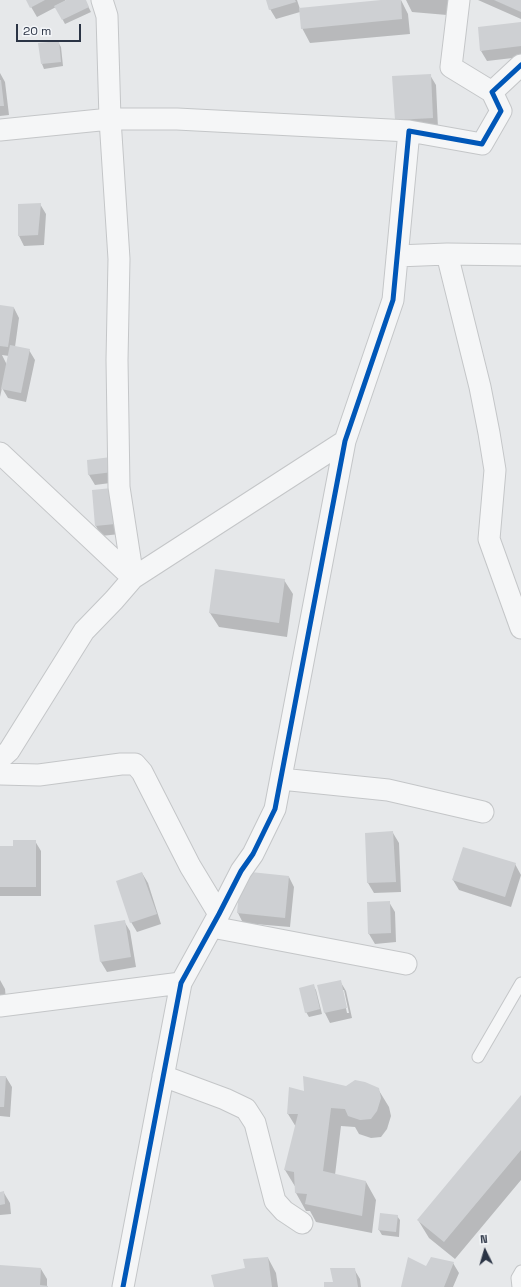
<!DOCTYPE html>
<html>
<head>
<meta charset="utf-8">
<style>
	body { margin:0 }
	#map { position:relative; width:521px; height:1287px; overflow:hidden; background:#e6e8ea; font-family:"Space Grotesk",sans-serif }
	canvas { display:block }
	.north { position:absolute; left:465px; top:1231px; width:40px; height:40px; -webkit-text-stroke:3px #f4f6f9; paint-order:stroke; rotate:355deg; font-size:11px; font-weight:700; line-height:16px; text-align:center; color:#2b3445 }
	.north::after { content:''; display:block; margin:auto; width:14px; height:18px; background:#2b3445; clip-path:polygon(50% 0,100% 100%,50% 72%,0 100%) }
	.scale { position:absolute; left:16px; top:24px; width:65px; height:18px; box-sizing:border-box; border:2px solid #2b3445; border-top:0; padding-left:5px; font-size:12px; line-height:14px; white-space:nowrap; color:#2b3445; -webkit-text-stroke:3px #f4f6f9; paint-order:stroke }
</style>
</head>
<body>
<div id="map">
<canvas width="521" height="1287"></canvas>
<div class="north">N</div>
<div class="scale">20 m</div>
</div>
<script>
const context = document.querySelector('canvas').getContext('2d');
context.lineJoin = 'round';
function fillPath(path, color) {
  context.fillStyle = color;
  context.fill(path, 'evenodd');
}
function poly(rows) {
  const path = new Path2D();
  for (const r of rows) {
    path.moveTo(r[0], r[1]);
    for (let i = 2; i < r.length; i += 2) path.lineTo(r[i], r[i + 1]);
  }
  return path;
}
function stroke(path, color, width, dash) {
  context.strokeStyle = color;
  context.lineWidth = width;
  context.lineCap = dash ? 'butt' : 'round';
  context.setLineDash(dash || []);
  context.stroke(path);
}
const shadow = poly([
	[27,0,65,0,65,1,68,0,85,0,91,12,65,24,56,7,37,17],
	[267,0,297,0,300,9,401,0,408,14,410,34,310,43,302,28,300,12,276,19,270,9],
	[406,0,449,0,447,15,412,12],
	[478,0,521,0,521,19],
	[521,23,521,57,487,61,481,51],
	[58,42,61,47,63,66,44,69,42,64],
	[0,73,5,82,9,115,0,116],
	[430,75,436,85,438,128,396,120],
	[40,204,46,214,44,245,24,246,19,236],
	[0,306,14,308,19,318,15,347,29,350,35,360,26,402,8,398,2,388,0,397],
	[2,355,9,356,7,365],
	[111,458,118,482,95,485,89,475,88,461],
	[112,489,120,534,101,536,96,526],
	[284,580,293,594,287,637,219,627,210,613],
	[393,833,399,843,401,892,374,893,368,883,366,834],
	[35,841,41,851,41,896,0,896,0,863,14,847],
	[515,864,521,875,511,907,459,890,453,880],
	[142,873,148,883,161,924,137,932,131,922],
	[289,877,294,887,290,927,243,923,238,913],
	[389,902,395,912,396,942,375,944,369,934],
	[124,921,130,931,136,967,107,972,101,962,96,926],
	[0,980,5,989,7,1010,0,1011],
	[340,981,346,991,352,1018,330,1023,325,1013,318,986],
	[342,990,344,990,349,1013,347,1013],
	[313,985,316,990,322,1014,309,1017,306,1012],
	[0,1077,6,1077,12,1087,10,1117,0,1116],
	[346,1087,378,1089,389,1107,391,1116,387,1129,381,1137,371,1138,359,1134,355,1127,341,1126,335,1175,366,1182,376,1200,372,1233,316,1222,310,1211,306,1211,296,1193,296,1188,285,1170,296,1127,288,1114,305,1092],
	[521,1097,521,1180,455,1259,429,1238,418,1220],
	[0,1193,4,1193,10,1203,11,1214,0,1215],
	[397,1216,400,1220,399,1237,382,1235,379,1230],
	[268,1258,276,1273,278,1287,215,1287,246,1268],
	[453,1263,459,1273,453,1287,402,1287,426,1268],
	[0,1266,41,1269,47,1279,47,1287,0,1287],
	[354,1269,360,1279,361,1287,325,1287,334,1282]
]);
const building = poly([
	[26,0,45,0,30,8],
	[66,0,86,0,89,7,62,20,54,6],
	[266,0,295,0,296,2,269,10],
	[381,0,401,0,402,19,301,29,299,8],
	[494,0,521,0,521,12],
	[521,22,521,46,480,51,478,27],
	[59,41,61,62,41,64,38,43],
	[431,74,433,118,395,120,392,76],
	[0,80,1,80,4,106,0,106],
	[41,203,38,235,18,236,18,204],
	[0,305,14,307,8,347,0,346],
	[10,345,30,349,21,393,1,389],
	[111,457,113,472,88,475,87,460],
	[112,488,115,524,95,526,92,490],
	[215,569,285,579,279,623,209,613],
	[393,831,396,882,367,883,365,833],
	[13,840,36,840,36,887,0,887,0,846,13,846],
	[463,847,516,863,505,897,452,880],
	[241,871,289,876,285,918,237,913],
	[142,872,157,914,130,923,116,881],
	[390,901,391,933,368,934,367,902],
	[125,920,131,957,100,962,94,925],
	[341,980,347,1008,324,1013,317,985],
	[314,984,320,1009,305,1013,299,988],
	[0,1076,6,1076,4,1107,0,1107],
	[303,1076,346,1086,355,1080,365,1082,379,1088,381,1098,377,1111,371,1119,360,1120,348,1116,345,1109,331,1108,323,1171,366,1181,362,1216,305,1204,307,1194,295,1193,294,1172,284,1170,298,1114,287,1114,289,1087,304,1091],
	[521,1095,521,1150,444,1242,417,1220],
	[4,1191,5,1204,0,1205,0,1192],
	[380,1213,398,1215,396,1232,378,1230],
	[268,1257,272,1287,214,1287,211,1275,245,1268,243,1259],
	[408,1257,426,1266,431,1257,454,1262,444,1287,401,1287],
	[0,1265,41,1268,40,1285,48,1286,48,1287,0,1287],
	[330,1268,355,1268,358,1287,324,1287,324,1282,333,1282]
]);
const lane = poly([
	[478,1057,521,983],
	[518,1287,517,1278,521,1271]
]);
const street = poly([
	[102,0,107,16,110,119,119,259,117,360,119,487,133,578],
	[459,0,451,67,492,92],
	[0,130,110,119,177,119,409,131],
	[447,254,521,255],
	[397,256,447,254,480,387,489,433,495,470,489,539,521,628],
	[0,453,133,578],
	[0,759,9,751,84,631,114,600,133,578,345,441],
	[0,774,39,775,121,764,135,764,142,772,190,866,219,914],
	[281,779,388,790,483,812],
	[212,927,406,964],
	[0,1006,181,983],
	[163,1076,225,1099,246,1109,255,1123,275,1201,284,1211,302,1223],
	[123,1287,181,983,219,914,241,871,253,854,275,809,345,441,393,300,409,131,482,144,501,111,492,92,521,65]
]);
const cycleway = poly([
	[123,1287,181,983,219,914,241,871,253,854,275,809,345,441,393,300,409,131,482,144,501,111,492,92,521,65]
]);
fillPath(shadow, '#0003');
fillPath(building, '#ced0d3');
stroke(lane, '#c4c6c8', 13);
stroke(street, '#c4c6c8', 23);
stroke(lane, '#f5f6f7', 11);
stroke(street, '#f5f6f7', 21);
stroke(cycleway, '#0057b8', 5);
</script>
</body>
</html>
